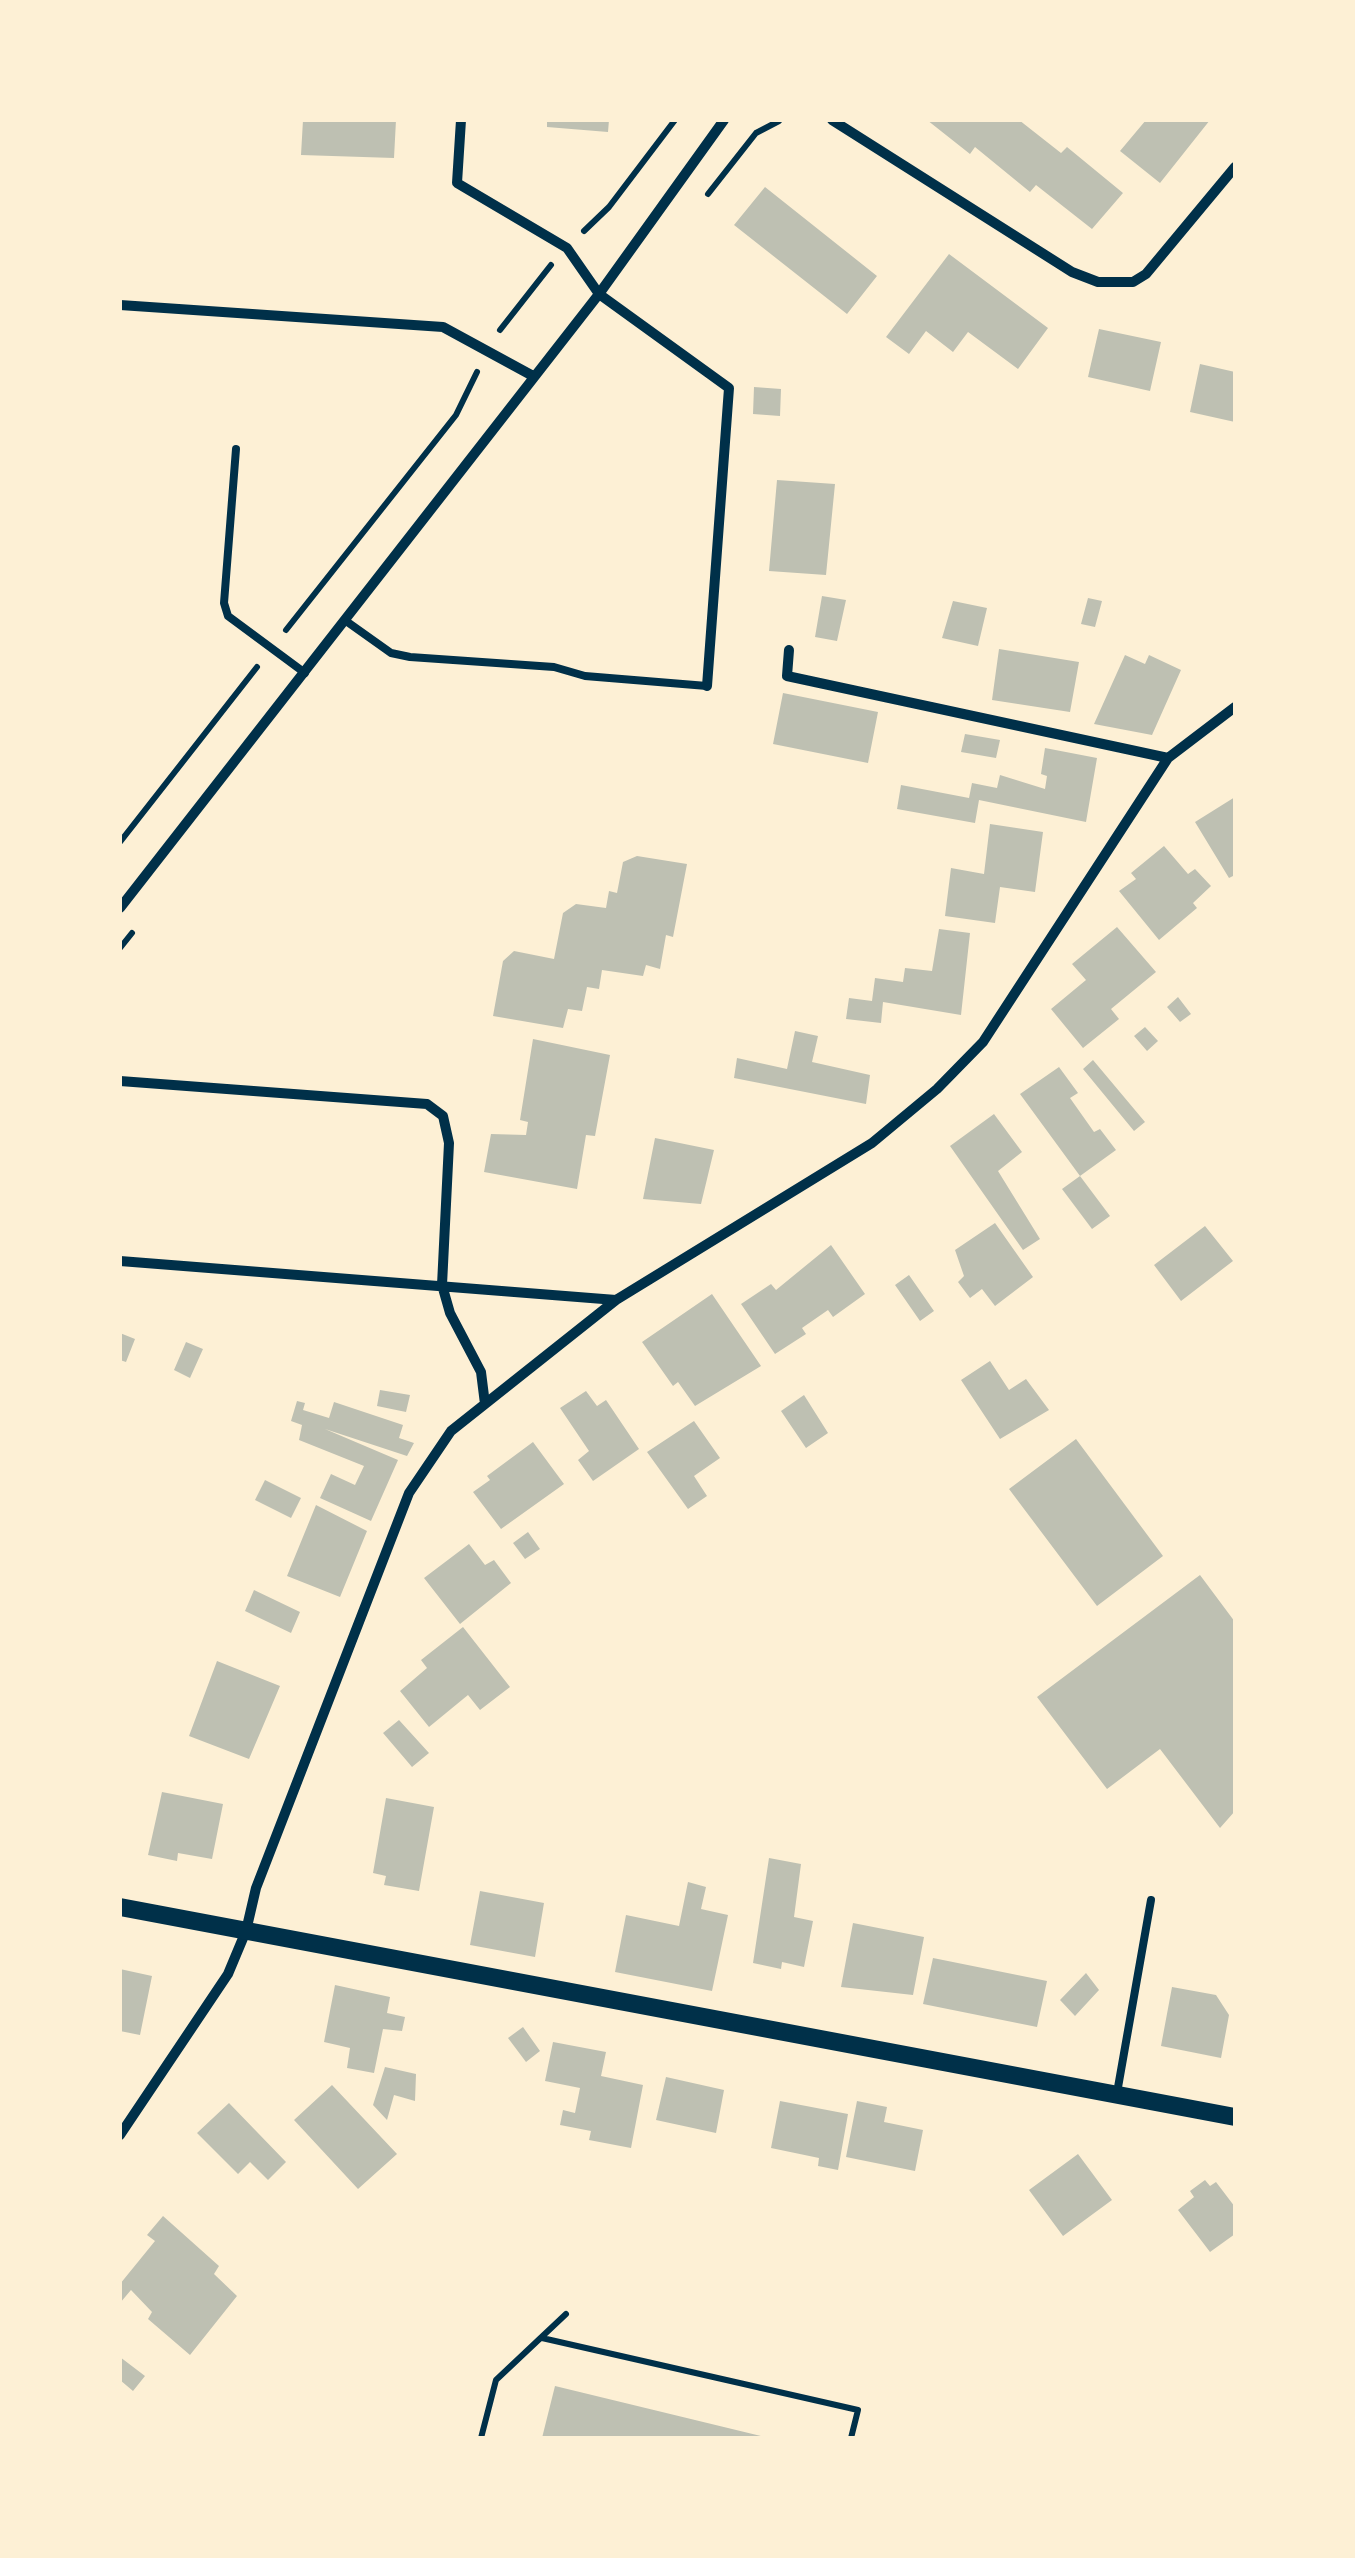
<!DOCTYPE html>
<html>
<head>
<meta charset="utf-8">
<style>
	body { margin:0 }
	#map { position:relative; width:1355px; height:2558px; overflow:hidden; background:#fdf0d5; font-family:"Alegreya Sans",sans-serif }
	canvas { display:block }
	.frame { position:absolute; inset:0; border:122px solid #fdf0d5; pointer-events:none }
</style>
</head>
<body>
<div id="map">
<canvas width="1355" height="2558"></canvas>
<div class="frame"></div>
</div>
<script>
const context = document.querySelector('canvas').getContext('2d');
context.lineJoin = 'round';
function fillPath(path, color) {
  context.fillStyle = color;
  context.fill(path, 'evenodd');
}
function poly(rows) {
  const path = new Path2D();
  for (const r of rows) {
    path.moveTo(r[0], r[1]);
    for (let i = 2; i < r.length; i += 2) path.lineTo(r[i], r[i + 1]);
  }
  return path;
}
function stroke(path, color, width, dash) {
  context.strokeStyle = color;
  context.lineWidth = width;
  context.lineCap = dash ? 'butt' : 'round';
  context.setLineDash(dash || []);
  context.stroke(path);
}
const building = poly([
	[303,120,396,120,394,158,301,155],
	[547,120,609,120,608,132,547,127],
	[927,120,1019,120,1061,153,1067,147,1123,193,1092,229,1036,185,1030,192,975,147,970,154],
	[1146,120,1210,120,1160,183,1120,151],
	[765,187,877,276,847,314,734,225],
	[949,254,1048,328,1018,369,968,332,953,352,926,331,909,354,886,337],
	[1099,329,1161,342,1150,391,1088,377],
	[1200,364,1235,372,1235,422,1190,412],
	[754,387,781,389,780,416,753,414],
	[777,480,835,484,826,575,769,571],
	[822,596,846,600,837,641,815,637],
	[1088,598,1102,601,1095,627,1081,624],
	[953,601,987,608,978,646,942,638],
	[999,649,1079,662,1070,712,992,700],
	[1125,655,1145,664,1149,655,1181,670,1152,735,1094,724],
	[783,693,878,712,868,763,773,744],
	[965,734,1000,740,996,758,961,752],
	[1045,748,1097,758,1086,822,979,800,975,823,897,809,901,785,969,798,972,783,997,788,1000,775,1045,789,1047,776,1041,774],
	[1235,797,1235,875,1229,878,1195,822],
	[990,824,1043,832,1035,892,1000,887,995,923,945,916,951,868,984,874],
	[1164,846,1188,874,1195,869,1211,886,1193,903,1197,908,1159,940,1119,891,1136,879,1131,873],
	[637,856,687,864,673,937,666,935,660,969,646,965,643,976,602,970,599,989,587,987,582,1011,568,1009,563,1028,493,1016,503,961,514,951,554,959,563,913,576,904,606,908,609,891,617,893,623,862],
	[1117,927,1156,972,1111,1009,1119,1019,1083,1048,1051,1009,1086,980,1072,964],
	[939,929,970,933,961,1015,883,1002,881,1023,846,1019,849,998,872,1001,875,978,903,982,905,968,932,971],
	[1178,997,1191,1014,1180,1022,1167,1007],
	[1145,1027,1158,1041,1147,1051,1134,1036],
	[795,1031,818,1036,812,1062,870,1075,866,1104,734,1078,737,1058,787,1069],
	[533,1039,610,1055,595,1136,586,1135,577,1189,484,1172,491,1134,526,1135,528,1122,520,1120],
	[1093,1060,1145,1122,1134,1131,1083,1069],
	[1059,1067,1078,1093,1070,1098,1094,1132,1100,1129,1116,1150,1080,1176,1020,1094],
	[994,1114,1022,1152,998,1171,1040,1239,1023,1250,950,1146],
	[655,1138,714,1150,701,1204,643,1199],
	[1080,1176,1110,1216,1092,1229,1062,1189],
	[995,1223,1033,1277,995,1306,982,1289,970,1298,958,1282,964,1276,955,1250],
	[1205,1226,1233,1261,1181,1301,1154,1265],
	[831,1245,865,1294,833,1317,828,1310,802,1328,806,1334,775,1354,741,1304,771,1284,776,1290],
	[909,1275,934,1311,920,1321,895,1285],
	[712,1294,761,1366,695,1406,678,1382,673,1386,642,1342],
	[120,1333,135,1339,126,1362,120,1360],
	[186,1342,203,1349,190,1378,174,1370],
	[990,1361,1009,1390,1026,1379,1049,1410,1000,1439,961,1380],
	[380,1390,410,1395,406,1412,377,1406],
	[586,1391,597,1406,606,1400,639,1449,593,1481,578,1460,589,1451,560,1408],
	[804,1395,828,1433,806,1448,781,1411],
	[297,1401,305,1403,303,1410,329,1418,334,1402,403,1425,399,1438,414,1443,407,1456,325,1429,398,1460,371,1521,320,1498,331,1474,355,1485,364,1466,299,1440,302,1425,291,1421],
	[694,1421,720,1458,694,1476,707,1496,688,1509,647,1452],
	[1076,1439,1163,1556,1097,1606,1009,1489],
	[533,1442,564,1484,501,1529,473,1492,490,1480,487,1476],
	[265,1480,301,1498,291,1518,255,1500],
	[316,1505,367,1531,340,1597,287,1576],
	[528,1532,540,1549,525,1559,513,1543],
	[469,1544,485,1565,494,1560,511,1583,460,1624,424,1578],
	[1200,1575,1235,1622,1235,1811,1220,1828,1160,1749,1107,1789,1037,1697],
	[254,1590,300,1612,291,1633,245,1611],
	[463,1627,510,1687,480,1710,468,1695,429,1727,400,1691,427,1668,421,1660],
	[217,1661,280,1686,249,1759,189,1736],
	[399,1720,429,1753,412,1767,383,1733],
	[162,1792,223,1804,212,1859,178,1853,177,1861,148,1855],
	[386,1798,434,1807,419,1891,384,1885,386,1876,373,1873],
	[769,1858,801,1864,794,1917,813,1921,804,1967,782,1962,781,1969,753,1963],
	[688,1882,706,1887,701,1909,728,1915,712,1991,615,1972,626,1915,679,1926],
	[480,1891,544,1903,535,1957,470,1945],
	[853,1923,924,1937,913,1995,841,1987],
	[933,1958,1047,1981,1037,2027,923,2004],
	[120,1969,152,1976,140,2035,120,2031],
	[1086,1973,1099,1990,1075,2016,1060,2000],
	[335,1985,390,1997,387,2013,405,2017,402,2031,383,2029,374,2073,347,2068,350,2048,324,2042],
	[1172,1987,1216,1995,1229,2015,1221,2058,1161,2046],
	[523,2027,540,2051,526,2062,508,2038],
	[553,2042,606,2052,601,2076,643,2085,631,2148,589,2140,591,2131,560,2125,563,2110,575,2113,580,2088,545,2081],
	[385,2067,416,2074,415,2101,394,2095,387,2120,373,2105],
	[666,2077,724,2090,716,2133,656,2120],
	[332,2085,397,2154,358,2189,294,2120],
	[780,2101,848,2114,838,2170,818,2166,819,2158,771,2148],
	[857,2101,887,2107,884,2122,923,2130,915,2171,846,2157],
	[229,2103,286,2162,268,2180,250,2162,238,2174,197,2133],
	[1078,2154,1112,2200,1063,2236,1029,2190],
	[1205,2180,1210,2186,1216,2182,1235,2207,1235,2234,1210,2252,1178,2210,1194,2197,1190,2191],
	[163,2216,219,2266,214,2274,237,2296,190,2355,148,2319,152,2312,131,2290,120,2303,120,2284,155,2241,147,2235],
	[120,2357,145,2376,133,2391,120,2380],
	[555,2386,765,2437,765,2438,542,2438]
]);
const path = poly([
	[708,194,756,133,779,121],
	[584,231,609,207,675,120],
	[500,330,551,265],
	[286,630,456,415,477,372],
	[120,842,257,667],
	[120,948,132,933],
	[542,2338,858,2410,851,2438],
	[481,2438,496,2380,566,2314]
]);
const service = poly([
	[236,449,224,603,228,616,305,673],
	[346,621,391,653,410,657,554,667,585,676,707,686],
	[1117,2093,1151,1900]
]);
const minor = poly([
	[461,120,457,183,567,248,599,294,729,388,707,686],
	[832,120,1072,272,1098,282,1133,282,1146,274,1235,167],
	[120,305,443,327,533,376],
	[789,650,787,676,1168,758],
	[120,908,599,294,724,120],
	[120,1081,427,1104,443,1116,449,1143,442,1285,450,1313,481,1372,485,1404],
	[120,1261,616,1300],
	[120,2135,228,1974,246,1931,256,1888,409,1493,451,1431,616,1300,872,1143,937,1089,983,1042,1168,758,1235,707]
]);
const tertiary = poly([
	[120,1907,1235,2117]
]);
fillPath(building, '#bec0b2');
stroke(path, '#003049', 6);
stroke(service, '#003049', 8);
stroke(minor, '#003049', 10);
stroke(tertiary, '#003049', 18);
</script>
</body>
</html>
